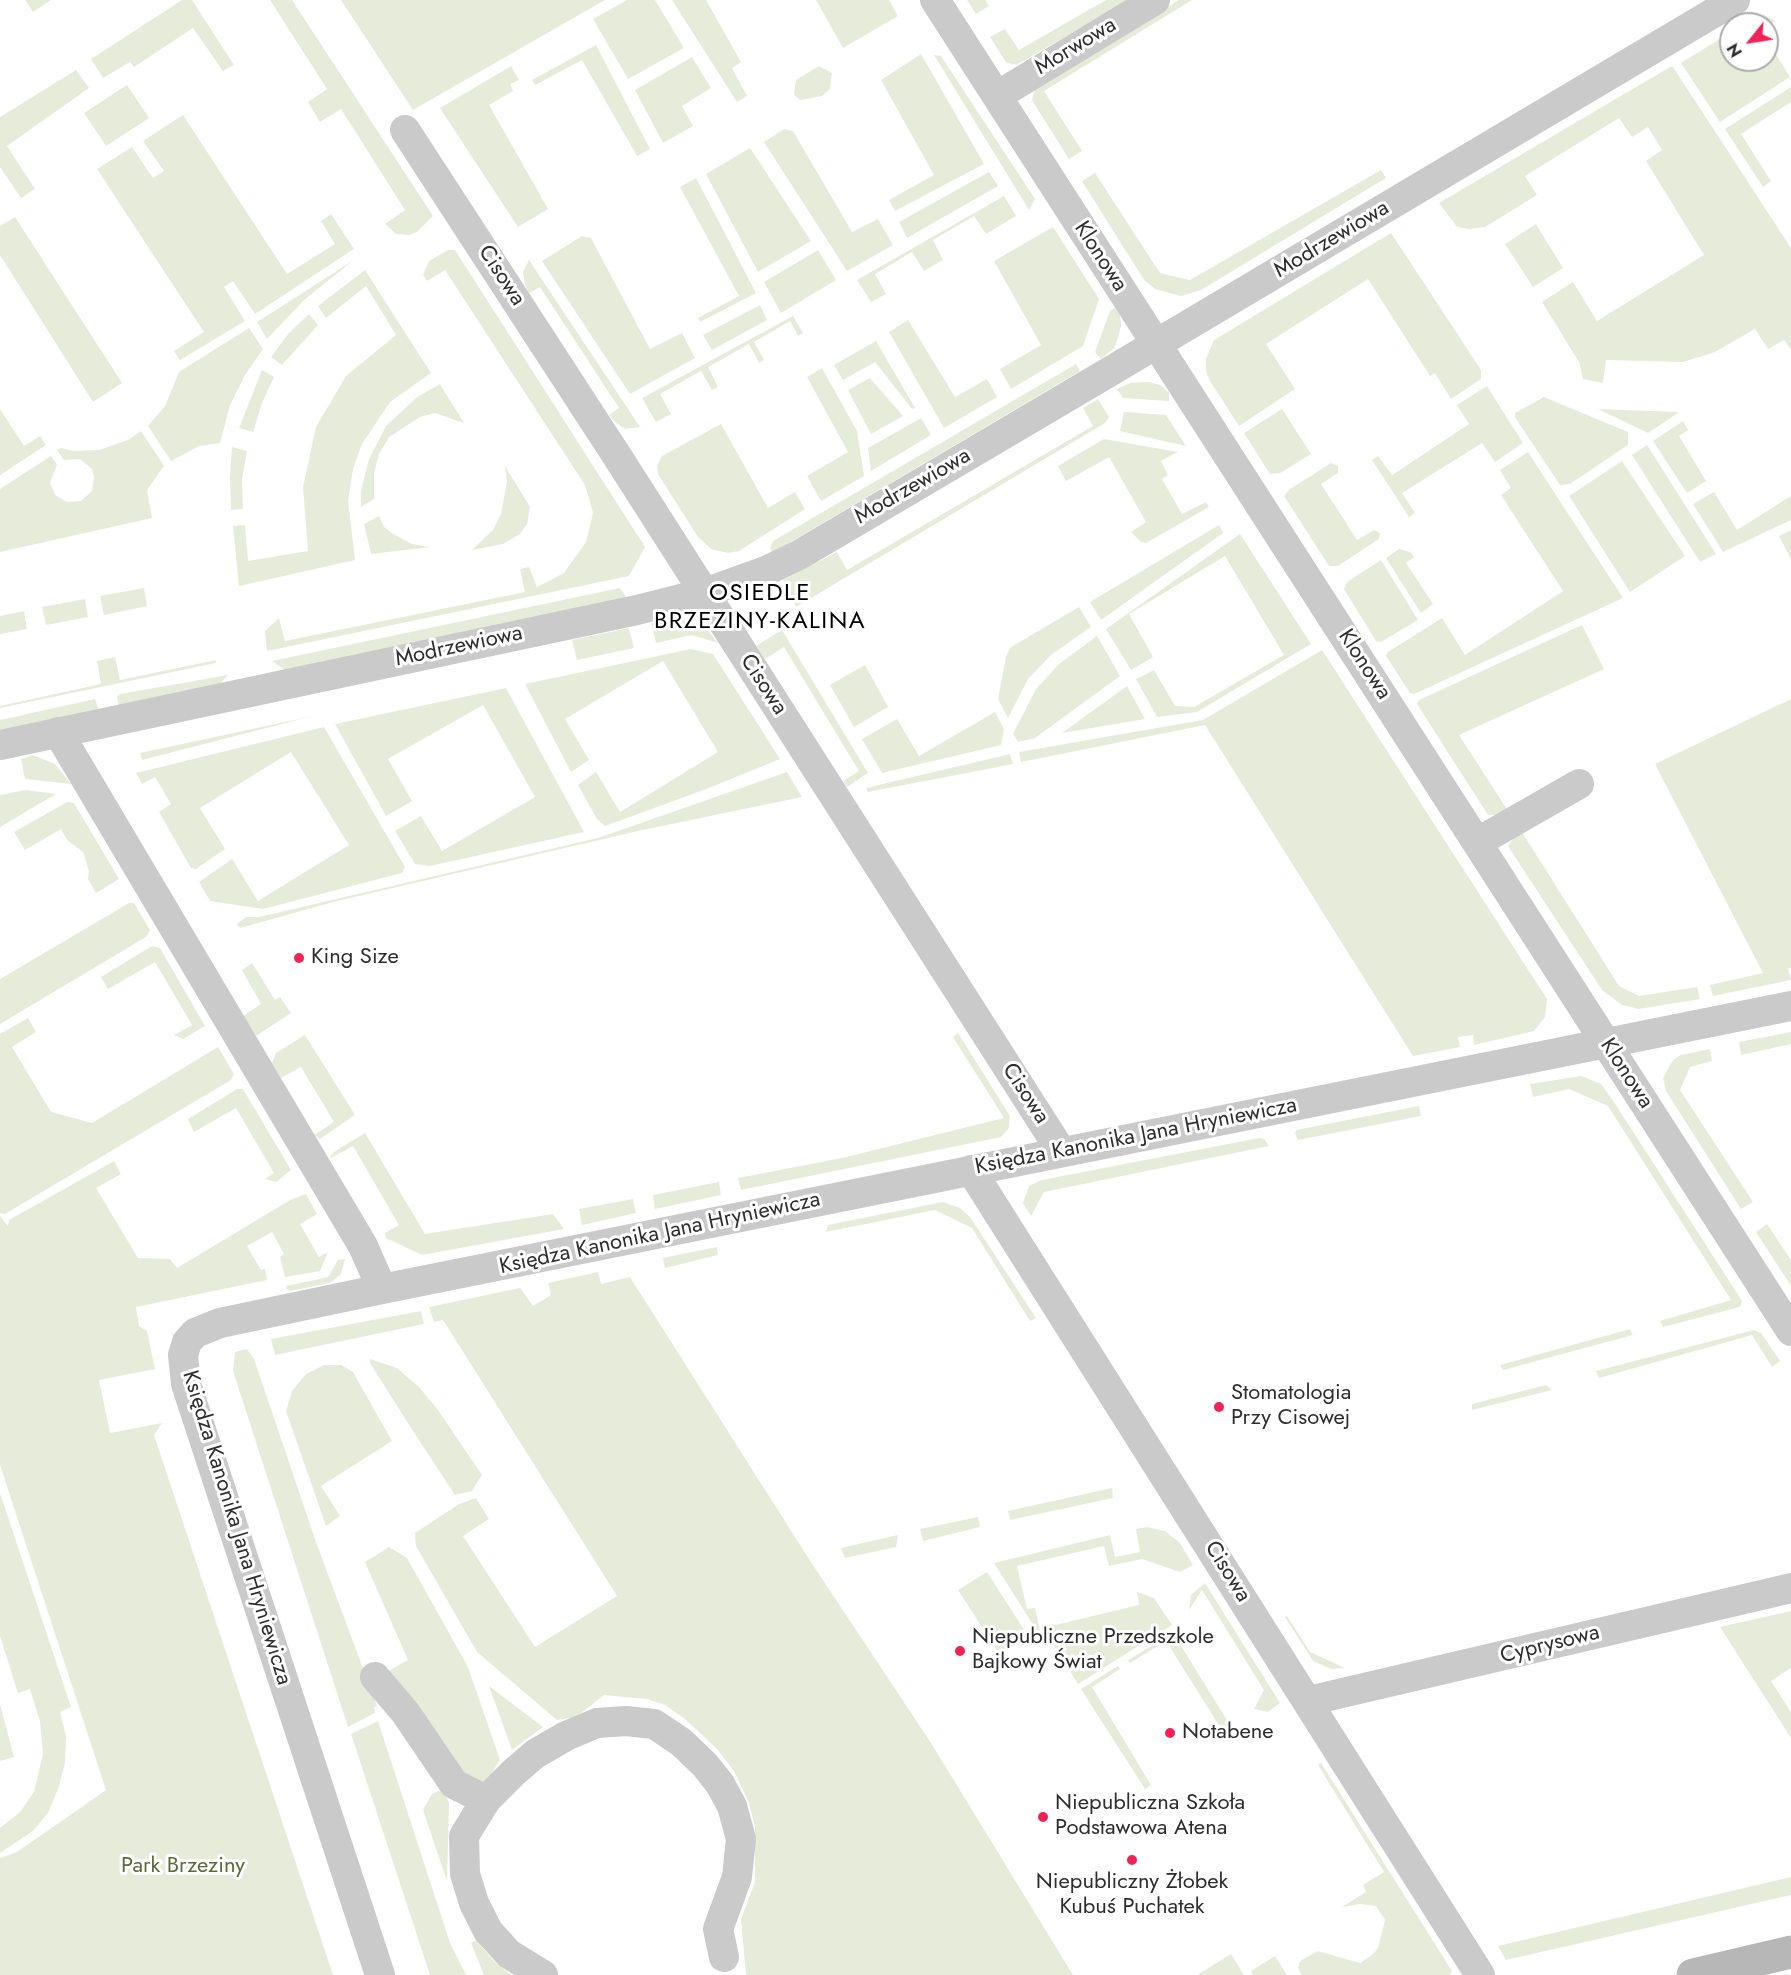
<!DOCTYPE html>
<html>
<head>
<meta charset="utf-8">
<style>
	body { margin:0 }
	#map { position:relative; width:1791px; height:1975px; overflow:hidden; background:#fff; font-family:Jost,sans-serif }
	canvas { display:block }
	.north { position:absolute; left:1719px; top:12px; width:60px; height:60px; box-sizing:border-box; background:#fff; border:2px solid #ababab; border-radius:50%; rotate:240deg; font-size:16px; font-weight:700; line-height:24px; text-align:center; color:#2d2d2d }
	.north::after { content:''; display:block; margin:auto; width:21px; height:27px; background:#f12256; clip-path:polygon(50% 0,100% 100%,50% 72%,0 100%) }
</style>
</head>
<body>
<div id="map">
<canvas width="1791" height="1975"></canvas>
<div class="north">N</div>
</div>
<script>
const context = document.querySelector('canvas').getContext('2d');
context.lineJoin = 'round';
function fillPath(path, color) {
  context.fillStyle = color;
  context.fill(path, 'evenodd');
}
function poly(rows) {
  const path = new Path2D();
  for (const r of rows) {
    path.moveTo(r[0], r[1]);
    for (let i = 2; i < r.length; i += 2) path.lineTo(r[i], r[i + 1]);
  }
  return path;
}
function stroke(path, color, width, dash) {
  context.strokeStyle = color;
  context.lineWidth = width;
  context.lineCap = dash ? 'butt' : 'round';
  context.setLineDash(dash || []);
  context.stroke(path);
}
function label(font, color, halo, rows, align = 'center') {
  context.font = font + ' Jost,sans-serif';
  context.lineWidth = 6;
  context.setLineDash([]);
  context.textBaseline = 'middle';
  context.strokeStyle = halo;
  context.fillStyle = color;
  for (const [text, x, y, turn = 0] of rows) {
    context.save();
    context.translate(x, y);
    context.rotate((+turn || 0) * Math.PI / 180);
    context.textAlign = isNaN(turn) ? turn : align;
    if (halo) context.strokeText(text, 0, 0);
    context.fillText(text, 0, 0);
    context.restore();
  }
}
const green = poly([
	[25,0,51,0,33,12],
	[182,0,192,0,234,65,223,71,193,28,134,67,130,62,103,78,91,59],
	[270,0,292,0,433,216,417,232,410,235,396,234,385,224,405,210,341,109,320,122,308,102,327,89],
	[341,0,605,0,413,110],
	[627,0,655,0,684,48,628,79,593,19],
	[672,0,706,0,741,62,732,68,747,96,737,102],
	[816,0,889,0,898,16,843,48],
	[967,0,985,0,989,6,976,14],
	[1106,0,1130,0,1016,65,1006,62,990,37,1005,29,1019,50],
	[1179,0,1192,0,1044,91,1082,151,1069,159,1032,100,1034,92,1040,85],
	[1764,15,1775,21,1767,26,1745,24],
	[1731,32,1731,60,1767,60,1767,40,1790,77,1720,122,1681,63],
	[596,45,650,149,637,156,582,60,535,85,532,80],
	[921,54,984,164,895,211,889,200,934,175,881,80],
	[934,55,941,56,1035,199,1029,210],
	[692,57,711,88,682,106,693,126,663,143,635,90],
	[511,66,519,80,510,84,513,91,489,105,548,209,518,227,440,108],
	[819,66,832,73,830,89,822,96,801,100,794,95,796,80],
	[1670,67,1673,67,1791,248,1791,350,1784,340,1768,349,1755,329,1715,352,1683,362,1606,360,1603,383,1583,379,1579,362,1542,302,1573,282,1597,321,1704,255,1646,161,1662,150,1648,127,1632,137,1619,118,1525,176,1537,195,1485,227,1470,229,1457,227,1439,203],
	[76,70,89,88,7,146,35,189,21,198,0,167,0,117],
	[127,85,149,118,106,146,84,113],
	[1791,87,1791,102,1741,134,1771,181,1763,187,1725,129],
	[183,115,287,274,335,244,321,221,331,214,354,249,255,314,233,281,224,287,245,321,180,360,174,351,204,332,97,169,132,147,153,178,164,171,143,141],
	[784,129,793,131,852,232,878,219,893,245,847,271,764,142],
	[750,148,811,241,758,272,706,174],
	[1381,170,1386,178,1201,290,1181,296,1155,289,1144,280,1082,181,1095,173,1160,273,1190,280],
	[989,172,998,186,907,238,899,222],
	[696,178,756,293,700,322,698,318,739,296,680,187],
	[1004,196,1016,216,986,234,974,216,933,240,943,260,924,271,912,252,875,274,886,294,871,302,857,280],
	[15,217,122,383,93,402,0,255,0,226],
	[1536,224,1563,268,1533,287,1505,244],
	[1053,227,1099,299,1083,346,1011,389,1000,369,1041,345,994,261],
	[1391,233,1481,370,1481,379,1451,399,1435,373,1430,376,1368,279,1266,344,1295,389,1239,426,1210,381,1206,371,1206,359,1214,340],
	[582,236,591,238,650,349,682,333,695,358,630,394,542,261],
	[448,250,455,250,645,547,629,576,267,651,265,631,279,618,285,641,525,592,520,569,529,567,537,587,564,573,586,542,593,513,585,485,445,270,427,281,423,275,429,261],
	[818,250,836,280,781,313,764,282],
	[354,260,304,300,267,339,257,322],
	[529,260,640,427,625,429,616,423,609,415,619,408,540,287,529,293,525,285,523,272],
	[365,270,431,373,390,402,362,444,353,469,348,501,355,560,239,586,233,526,245,525,248,561,308,551,303,487,316,427,346,376,396,335,366,286,326,318,318,306],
	[760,305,767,320,712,350,703,335],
	[1115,308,1120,315,1121,326,1118,338,1114,348,1101,359,1095,352,1110,311],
	[309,314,318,325,282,365,271,357,288,334],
	[793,316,803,333,798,336,790,321,754,342,764,360,759,363,749,344,708,367,718,387,712,390,701,371,660,394,671,414,656,422,642,398],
	[908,320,955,397,987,379,997,397,944,428,889,332],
	[249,328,263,349,245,375,230,405,220,443,199,446,171,461,148,426,165,406,179,372],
	[876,341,915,408,912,409,875,362,843,380,834,365],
	[1076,364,1080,371,772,553,770,548,773,541],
	[822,368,857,431,864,476,821,501,807,476,848,452,807,377],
	[262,370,274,377,262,403,253,432,239,428],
	[870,378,903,416,871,434,848,390],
	[1149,382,1160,385,1169,393,1169,401,1123,398,1117,389,1130,383],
	[440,384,464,423,435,413,420,417,389,437,379,454,374,473,374,499,361,507,361,491,369,459,386,426,417,397],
	[1487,386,1523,443,1495,462,1482,443,1402,493,1415,513,1409,517,1372,460,1378,456,1392,475,1469,424,1457,405],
	[1544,397,1628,432,1628,445,1570,484,1560,485,1515,417,1515,413],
	[1098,399,1109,417,1105,423,796,607,783,580,837,552,847,570,1093,426,1083,408],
	[0,409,24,446,40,436,46,445,0,475],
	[1282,409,1311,454,1280,473,1270,474,1244,433],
	[1598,409,1677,412,1678,413,1648,433],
	[1124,412,1166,415,1186,446,1120,431],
	[921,418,931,435,871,471,868,448],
	[1683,421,1688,430,1679,436,1706,481,1687,493,1653,441],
	[721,424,768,508,795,492,805,509,739,551,728,553,711,549,698,537,658,474,657,466,662,456],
	[141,431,164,466,147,490,152,518,0,552,0,489,51,456,57,465,50,482,55,495,67,502,81,501,92,491,94,477,92,469,80,459,64,460,57,450,61,448,74,451,99,450,128,440],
	[1104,439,1178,452,1161,461,1168,475,1162,479,1182,514,1206,502,1209,507,1146,543,1141,542,1131,532,1146,522,1109,457,1066,481,1058,466],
	[1647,445,1716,554,1700,562,1632,455],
	[232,447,247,451,242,479,243,509,231,510,230,477],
	[1528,452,1623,598,1414,694,1410,693,1386,656,1388,652,1442,618,1465,655,1563,591,1501,495,1511,488,1500,470],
	[1622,461,1685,556,1630,592,1569,496],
	[1331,463,1338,466,1338,473,1321,484,1357,540,1374,530,1380,533,1379,539,1338,566,1329,566,1284,496,1290,489],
	[505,466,530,507,527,524,520,534,503,544,472,550,493,530,501,514,507,482],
	[1714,492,1737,530,1791,496,1791,520,1723,552,1693,504],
	[379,516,384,527,393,534,412,544,430,547,371,554,364,524],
	[1219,525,1223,533,1101,620,1090,602],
	[1791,530,1791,559,1779,536],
	[1240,534,1311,644,1197,712,1157,717,1136,679,1154,670,1175,706,1194,707,1284,655,1225,556,1129,614,1153,657,1131,670,1106,629],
	[1399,549,1410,552,1414,557,1406,563,1433,604,1421,613,1386,558],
	[1381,560,1418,620,1381,642,1376,641,1344,589,1347,582],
	[144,588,147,606,104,615,100,596],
	[620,588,627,598,285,670,272,661],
	[85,599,88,617,46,625,42,607],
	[1079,607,1091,627,1052,654,1028,679,1008,718,998,699,1006,656,1011,647],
	[24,611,27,629,0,634,0,616],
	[672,619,689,621,707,629,718,643,692,635,656,643,651,623],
	[1582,625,1604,669,1459,735,1510,814,1488,815,1417,704,1419,700],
	[629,628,634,648,577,660,572,640],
	[782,630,868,773,847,787,843,781,859,771,784,647,765,659,756,646],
	[1097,636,1120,676,1035,738,1018,742,1013,734,1036,689,1059,664],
	[691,649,713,654,780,759,709,788,605,826,597,819,578,785,596,772,620,812,718,752,663,661,565,719,589,760,571,772,525,684],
	[1322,650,1547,999,1545,1017,1534,1031,1474,1045,1473,1035,1458,1037,1460,1047,1413,1056,1205,725,1021,762,1019,752,1203,720],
	[115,657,120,680,216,660,216,663,0,708,0,706,101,684,97,661],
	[865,665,888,707,854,727,830,685],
	[228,675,218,686,119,706,117,697,120,694],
	[1127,686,1145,719,1062,733],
	[506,688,584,832,430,866,415,864,395,831,421,816,442,851,535,797,483,705,388,759,412,801,386,816,335,724],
	[95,699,99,710,0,732,0,720],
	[1791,699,1791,968,1788,969,1791,980,1713,996,1710,985,1763,973,1655,764],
	[995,712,1004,729,1001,745,882,773,862,739,897,719,919,756],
	[313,716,142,760,140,753],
	[324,727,405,867,402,873,263,909,210,901,199,882,232,859,258,901,349,845,291,752,200,808,225,849,196,869,191,868,159,812,171,804,155,777,142,784,136,773],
	[1010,754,1013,764,868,792,866,788],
	[33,755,55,764,71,784,25,779,21,759],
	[787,772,802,797,638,831,337,901,240,928,237,924,246,917,259,917,598,838],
	[26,790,56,794,0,827,0,795],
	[67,802,74,803,119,879,96,893,88,879,89,871,83,852,67,840,61,829,25,850,14,832],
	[1520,829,1619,986,1639,996,1697,987,1700,999,1639,1009,1622,1005,1602,990,1508,846],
	[129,903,134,903,150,930,146,937,0,1024,0,979],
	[152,946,160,948,205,1026,183,1039,174,1035,192,1025,155,962,108,989,101,977],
	[252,963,275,1000,280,997,291,1013,256,1036,243,1016,261,1004,242,970],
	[28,1018,36,1032,12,1047,51,1112,92,1123,218,1047,234,1074,231,1080,5,1214,0,1213,0,1034],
	[1791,1032,1791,1044,1741,1055,1739,1042],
	[958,1033,1010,1116,1009,1128,1001,1137,741,1190,738,1178,842,1158,1004,1118,953,1037],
	[305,1035,355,1115,320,1139,314,1135,334,1122,301,1067,281,1078,272,1063,276,1053],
	[1710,1049,1712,1061,1690,1067,1680,1090,1753,1202,1741,1209,1666,1091,1663,1078,1673,1060,1681,1055],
	[1581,1076,1601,1084,1614,1102,1742,1301,1740,1307,1663,1327,1660,1321,1731,1300,1608,1106,1569,1089,1533,1097,1530,1084],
	[237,1089,243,1089,291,1170,276,1182,265,1179,274,1173,236,1108,194,1132,188,1119],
	[1419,1106,1421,1116,1298,1140,1295,1133,1296,1130],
	[365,1133,425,1234,553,1214,564,1229,422,1255,386,1238,385,1233,399,1225,353,1146,329,1159,334,1152],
	[1259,1138,1264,1139,1269,1146,1044,1192,1031,1216,1023,1203,1029,1186,1042,1180],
	[114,1161,121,1174,96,1188,138,1258,170,1259,177,1268,290,1200,306,1194,317,1214,300,1224,319,1257,328,1252,320,1271,285,1277,280,1257,284,1254,272,1232,247,1246,261,1270,265,1269,267,1280,136,1307,139,1326,147,1331,155,1369,99,1380,110,1433,162,1423,154,1435,333,1975,0,1975,0,1858,17,1852,106,1790,0,1465,0,1216,8,1226,9,1220],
	[719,1182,721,1195,655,1209,653,1195],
	[633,1199,636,1213,582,1225,579,1209],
	[943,1202,960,1208,970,1217,1036,1318,1030,1321,972,1228,935,1210,826,1232,828,1225],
	[1767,1224,1791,1260,1791,1286,1756,1232],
	[717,1247,718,1255,665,1268,663,1258],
	[345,1259,341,1274,330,1283,290,1291,287,1289,286,1286,328,1277,338,1260],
	[598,1272,601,1284,630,1277,807,1556,931,1743,1073,1975,746,1975,741,1919,755,1882,755,1827,749,1803,734,1771,717,1749,685,1719,665,1705,647,1699,604,1695,576,1717,557,1720,477,1652,416,1546,415,1533,459,1504,476,1498,489,1519,463,1536,535,1647,617,1596,443,1320,434,1322,429,1307,520,1288,533,1306,551,1295,548,1283],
	[421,1311,424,1324,275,1355,271,1339],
	[1630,1329,1633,1335,1503,1370,1500,1365],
	[1754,1330,1761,1333,1780,1361,1772,1367,1752,1335,1599,1378,1596,1371],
	[247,1349,254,1359,316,1542,377,1706,374,1707,375,1713,348,1727,233,1371,235,1352],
	[370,1359,397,1368,419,1387,438,1410,482,1475,472,1491,455,1495,411,1428,370,1363],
	[324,1365,341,1365,353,1372,392,1441,321,1486,340,1516,326,1526,286,1411,292,1391,306,1374],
	[1546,1385,1552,1390,1472,1410,1472,1404],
	[1112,1488,1113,1498,1010,1520,1008,1511],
	[0,1493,71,1707,60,1712,66,1736,65,1762,59,1787,48,1813,33,1831,0,1853,0,1828,20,1812,34,1792,43,1754,40,1721,30,1689,18,1693,0,1636],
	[978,1517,980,1527,923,1541,920,1529],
	[1147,1527,1165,1531,1180,1543,1193,1565,1180,1572,1142,1559,1109,1566,1104,1546,1017,1566,1027,1609,1035,1608,1042,1639,994,1563,1110,1535,1115,1557,1140,1552,1136,1529],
	[898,1535,896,1547,845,1558,841,1548],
	[389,1547,407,1558,468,1667,500,1760,485,1784,473,1786,385,1673,408,1660,365,1562],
	[987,1572,1028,1636,1000,1655,958,1590],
	[1205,1583,1280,1703,1268,1712,1254,1709,1264,1690,1202,1590,1189,1610,1191,1595],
	[1137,1592,1154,1598,1172,1625,1078,1684,1048,1636,1047,1627,1139,1605],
	[1791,1611,1791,1668,1771,1681,1791,1712,1791,1738,1720,1627],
	[1287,1616,1310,1652,1345,1668,1331,1669,1313,1661,1285,1617],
	[1173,1633,1230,1725,1222,1730,1166,1641,1130,1663,1128,1660],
	[1118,1666,1120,1669,1092,1687,1151,1785,1145,1789,1081,1689],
	[489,1686,543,1727,512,1750],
	[0,1704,14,1757,0,1761],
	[378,1721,450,1943,466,1975,430,1975,351,1734],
	[1321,1763,1452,1971,1450,1975,1302,1975,1298,1969,1300,1961,1318,1951,1360,1963,1372,1955,1378,1948,1385,1920,1376,1906,1360,1904,1342,1907,1366,1892,1363,1885,1384,1872,1318,1765],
	[443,1789,449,1803,447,1881,423,1810,432,1794],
	[1791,1877,1791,1895,1506,1960,1498,1946],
	[476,1940,493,1960,511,1975,484,1975,471,1943],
	[1231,1954,1244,1975,1197,1975],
	[1275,1956,1287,1975,1253,1975,1251,1971]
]);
const street = poly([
	[935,0,1791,1331],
	[997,96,1155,0],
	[405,130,617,456,1061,1151],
	[58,732,363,1246,382,1289],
	[0,745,637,610,704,593,768,570,799,555,1099,378,1735,0],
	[1478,842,1579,784],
	[971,1170,1480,1975],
	[375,1677,405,1712,454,1784,486,1800],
	[1308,1701,1791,1588],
	[380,1975,186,1384,183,1355,187,1342,195,1333,220,1323,382,1289,1791,1006],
	[543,1975,509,1954,488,1931,474,1903,465,1874,464,1836,486,1800,513,1773,535,1754,566,1736,597,1723,626,1721,654,1724,681,1742,705,1765,720,1784,732,1806,741,1839,737,1877,718,1929,724,1957]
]);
const secondary = poly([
	[1693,1975,1791,1952]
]);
const markers = [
	[299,958,6,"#f12256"],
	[1219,1407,6,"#f12256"],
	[960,1651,6,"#f12256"],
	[1170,1733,6,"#f12256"],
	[1043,1817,6,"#f12256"],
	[1132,1860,6,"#f12256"]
];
const streetNames = [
	["Morwowa",1076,47,-31],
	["Modrzewiowa",1332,240,-31],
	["Klonowa",1100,257,57],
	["Cisowa",501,276,57],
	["Modrzewiowa",913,487,-30],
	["Modrzewiowa",459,647,-12],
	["Klonowa",1364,665,57],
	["Cisowa",763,685,57],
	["Klonowa",1626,1074,57],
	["Cisowa",1025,1094,57],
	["Księdza Kanonika Jana Hryniewicza",1136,1137,-11],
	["Księdza Kanonika Jana Hryniewicza",660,1234,-12],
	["Księdza Kanonika Jana Hryniewicza",236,1528,73],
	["Cisowa",1227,1572,58],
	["Cyprysowa",1550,1645,-14]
];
const poiNames = [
	["King Size",311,958],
	["Stomatologia",1231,1394],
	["Przy Cisowej",1231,1419],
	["Niepubliczne Przedszkole",972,1638],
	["Bajkowy Świat",972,1663],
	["Notabene",1182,1733],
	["Niepubliczna Szkoła",1055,1804],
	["Podstawowa Atena",1055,1829],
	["Niepubliczny Żłobek",1132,1883,"center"],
	["Kubuś Puchatek",1132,1908,"center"]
];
const parkNames = [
	["Park Brzeziny",183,1867]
];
const neighbourhoodNames = [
	["OSIEDLE",760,594],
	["BRZEZINY-KALINA",760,622]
];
fillPath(green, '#e6ecd9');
stroke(street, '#cacaca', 30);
stroke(secondary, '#b7b7b7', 33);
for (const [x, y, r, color] of markers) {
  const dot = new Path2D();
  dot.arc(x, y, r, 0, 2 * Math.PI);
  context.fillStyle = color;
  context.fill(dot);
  stroke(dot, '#fff', 2);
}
label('22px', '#2d2d2d', '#fff', streetNames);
label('22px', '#2d2d2d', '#fff', poiNames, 'left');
label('22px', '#596b37', '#fff', parkNames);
context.letterSpacing = '1.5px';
label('24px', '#000', '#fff', neighbourhoodNames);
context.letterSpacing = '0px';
</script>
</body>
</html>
